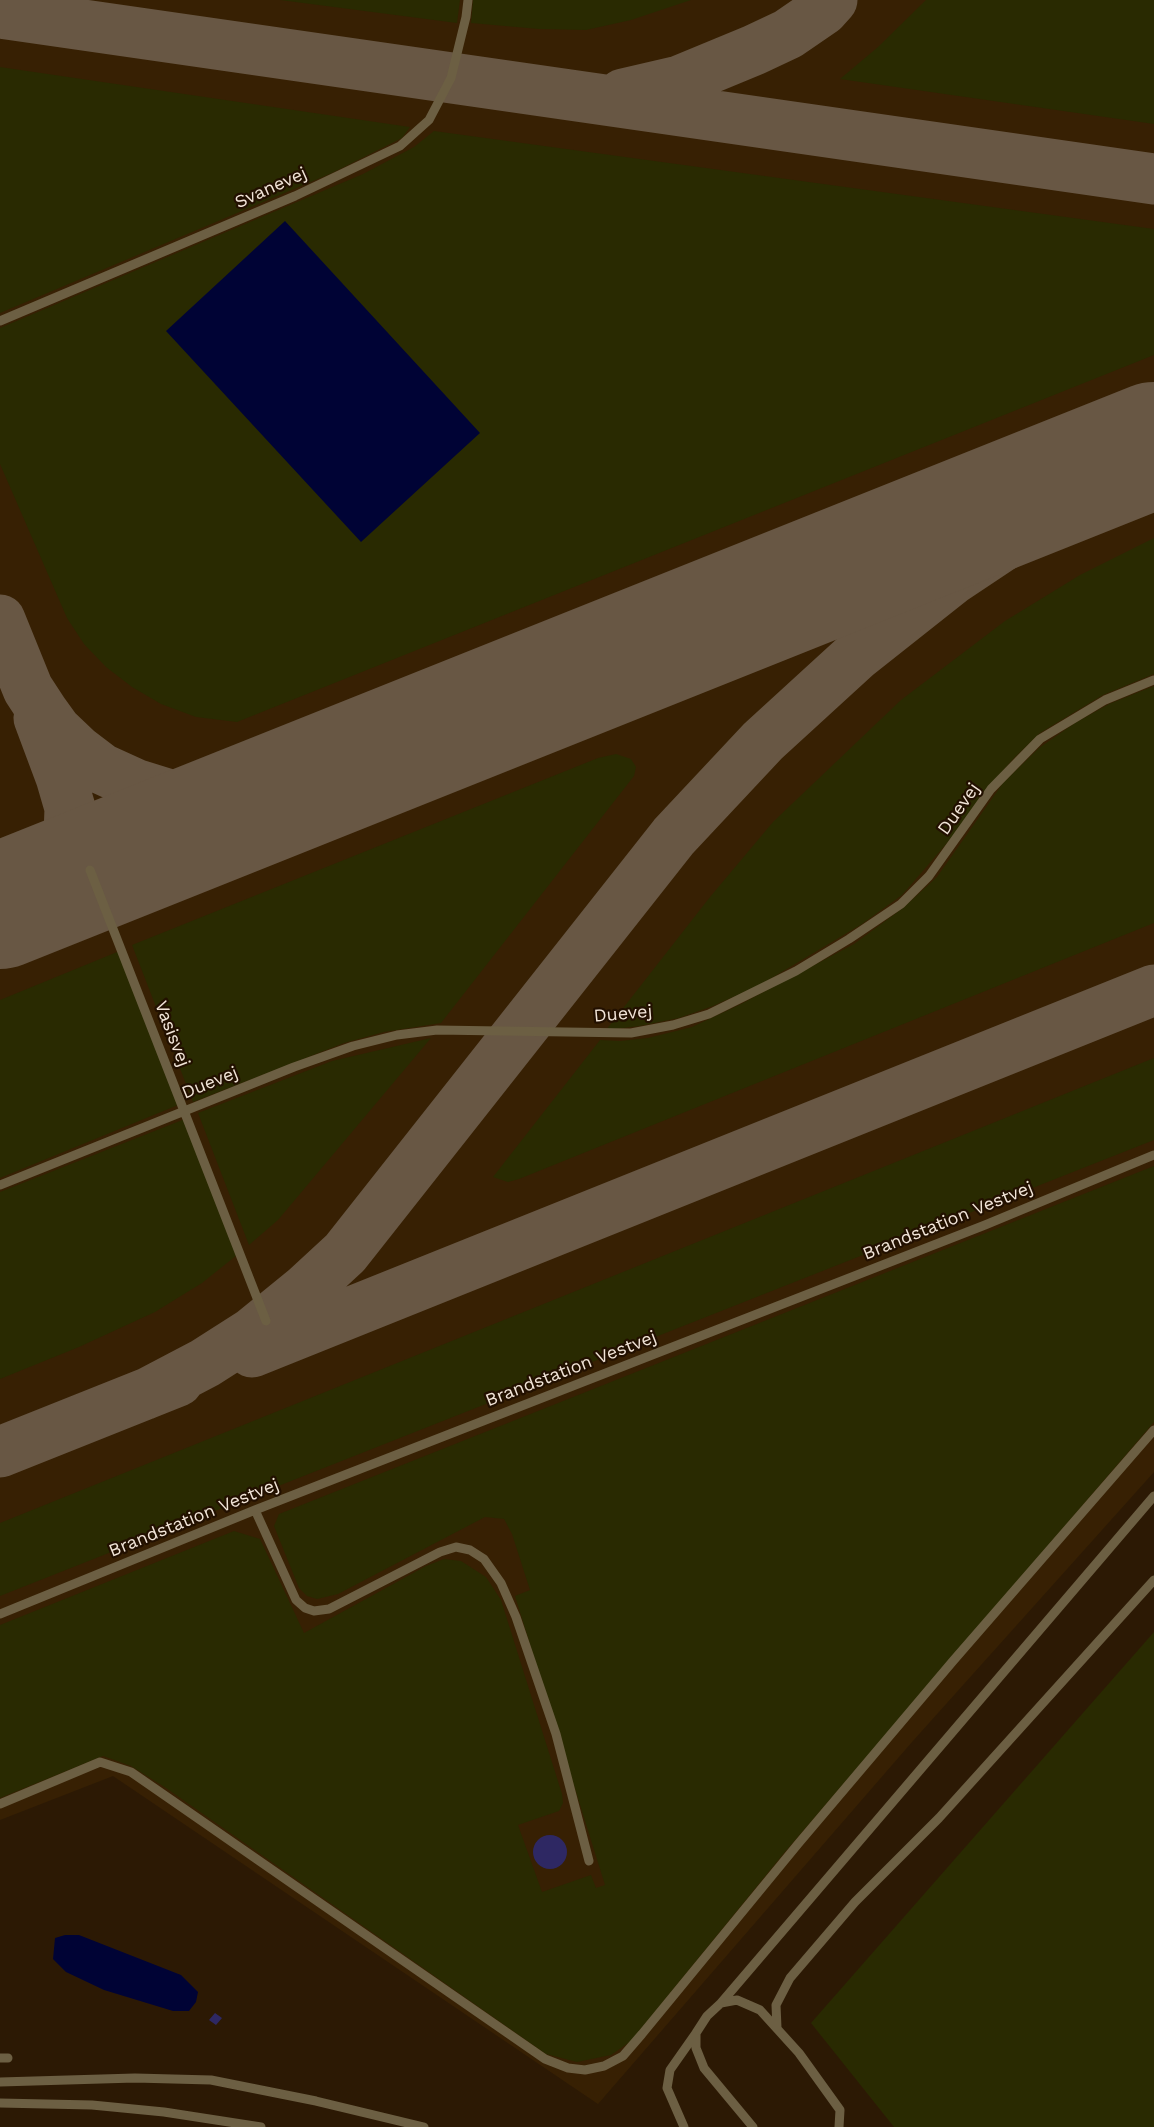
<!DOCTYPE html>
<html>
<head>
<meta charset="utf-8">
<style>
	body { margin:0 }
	canvas { display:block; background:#2c1904 }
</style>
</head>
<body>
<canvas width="1154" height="2127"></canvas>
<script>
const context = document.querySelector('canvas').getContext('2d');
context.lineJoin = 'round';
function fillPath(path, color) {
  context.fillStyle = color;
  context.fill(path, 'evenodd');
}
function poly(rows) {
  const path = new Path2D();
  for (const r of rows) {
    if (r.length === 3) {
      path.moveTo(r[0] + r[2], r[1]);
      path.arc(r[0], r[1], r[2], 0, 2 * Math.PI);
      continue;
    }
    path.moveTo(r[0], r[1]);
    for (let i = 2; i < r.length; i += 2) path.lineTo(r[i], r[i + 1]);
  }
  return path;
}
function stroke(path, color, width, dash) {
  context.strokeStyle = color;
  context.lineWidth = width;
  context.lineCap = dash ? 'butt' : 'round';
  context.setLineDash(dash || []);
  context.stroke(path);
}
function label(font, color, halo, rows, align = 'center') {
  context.font = font + ' "Work Sans",sans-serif';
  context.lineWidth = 4.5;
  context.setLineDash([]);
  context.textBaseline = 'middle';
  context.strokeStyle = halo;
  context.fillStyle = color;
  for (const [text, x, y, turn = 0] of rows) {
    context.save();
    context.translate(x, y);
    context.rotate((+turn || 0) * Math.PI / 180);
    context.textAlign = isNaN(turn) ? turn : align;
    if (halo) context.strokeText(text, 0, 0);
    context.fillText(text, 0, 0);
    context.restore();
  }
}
const built = poly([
	[0,0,1154,0,1154,1472,912,1742,598,2104,113,1776,0,1820]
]);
const green = poly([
	[280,0,460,0,457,23],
	[473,0,691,0,631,20,586,30,539,29,471,23],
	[926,0,1154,0,1154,124,840,79,878,47],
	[0,67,410,127,402,138,332,173,0,313],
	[434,131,1154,229,1154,355,237,722,196,717,161,704,132,687,106,667,84,644,67,618,0,464,0,328,363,174,414,147],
	[1154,538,1154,674,1103,695,1040,733,1015,757,984,792,954,835,902,895,862,924,760,985,713,1006,679,1018,640,1026,606,1030,710,897,773,822,901,700,1005,621,1080,575],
	[1154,686,1154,923,519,1179,508,1182,493,1177,600,1040,620,1041,648,1038,692,1027,739,1005,854,944,903,908,937,877,1003,783,1039,748,1075,723,1109,704],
	[616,754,631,759,636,767,634,776,441,1023,384,1032,344,1043,193,1102,132,945,598,758],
	[122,950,183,1103,0,1178,0,1000],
	[431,1038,278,1220,249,1245,198,1113,332,1061],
	[1154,1058,1154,1140,0,1596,0,1523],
	[190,1117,242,1251,202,1283,155,1312,79,1347,0,1379,0,1192],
	[1154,1166,1154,1422,784,1853,631,2041,611,2055,577,2062,546,2054,166,1788,131,1766,103,1756,0,1798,0,1625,234,1531,260,1539,304,1633,426,1566,444,1559,461,1561,486,1577,501,1600,562,1794,563,1803,559,1811,518,1825,542,1892,591,1875,596,1888,605,1885,515,1596,530,1590,512,1534,504,1519,485,1517,338,1594,317,1599,307,1596,299,1588,274,1526,279,1514],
	[1154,1632,1154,2127,894,2127,811,2023]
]);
const water = poly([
	[285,221,480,433,361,542,166,331],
	[65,1935,79,1935,181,1975,198,1992,196,2002,189,2011,173,2011,104,1990,66,1972,53,1959,55,1938]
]);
const taxiway = poly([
	[0,13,1154,179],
	[623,94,679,81,754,50,788,34,823,10,832,0],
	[0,620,28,689,43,712,56,730,77,750,102,769,135,784,180,798,246,800,281,794],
	[28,895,49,877,61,859,69,836,70,808,61,777,39,718],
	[252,1352,1154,990],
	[146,1394,205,1363,252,1333,306,1289,345,1253,674,836,763,741,857,655,953,579,1031,527,1154,457],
	[0,1452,178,1381]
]);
const runway = poly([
	[0,906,1154,445]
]);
const building = poly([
	[550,1852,17],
	[215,2013,222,2018,216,2025,209,2020]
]);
const service = poly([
	[0,321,295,196,400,146,429,120,451,78,466,17,468,0],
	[90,870,266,1321],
	[0,1185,294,1067,353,1046,397,1035,437,1030,631,1033,673,1025,709,1014,796,971,849,939,901,904,929,876,991,789,1040,739,1105,700,1154,680],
	[255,1510,296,1600,305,1608,314,1611,329,1609,440,1552,456,1547,470,1550,484,1559,501,1583,516,1617,556,1734,589,1861],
	[0,1614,255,1510,985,1225,1154,1155],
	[0,1804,100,1762,131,1772,545,2059,568,2068,585,2070,604,2066,623,2056,642,2034,798,1844,953,1661,1154,1430],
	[721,2003,1154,1496],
	[777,2028,776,2005,790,1978,855,1902,939,1818,1154,1580],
	[0,2058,8,2058],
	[0,2082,135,2078,211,2080,316,2101,424,2127],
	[0,2103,92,2105,164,2112,261,2127],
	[684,2127,667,2088,670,2070,696,2033],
	[753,2127,704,2068,696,2048,696,2033,707,2016,721,2003,737,2000,760,2010,799,2053,840,2110,839,2127]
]);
const streetNames = [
	["Svanevej",271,188,-24],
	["Duevej",959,809,-55],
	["Duevej",623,1014,-5],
	["Vasisvej",172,1034,69],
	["Duevej",210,1083,-22],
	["Brandstation Vestvej",948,1221,-22],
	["Brandstation Vestvej",571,1369,-21],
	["Brandstation Vestvej",194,1518,-22]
];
fillPath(built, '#372003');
fillPath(green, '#292a01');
fillPath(water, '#000335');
stroke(taxiway, '#685744', 51);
stroke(runway, '#685744', 126);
fillPath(building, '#2e2863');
stroke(service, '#6c5f43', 9);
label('18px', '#f1e4d7', '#221000', streetNames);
</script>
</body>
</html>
